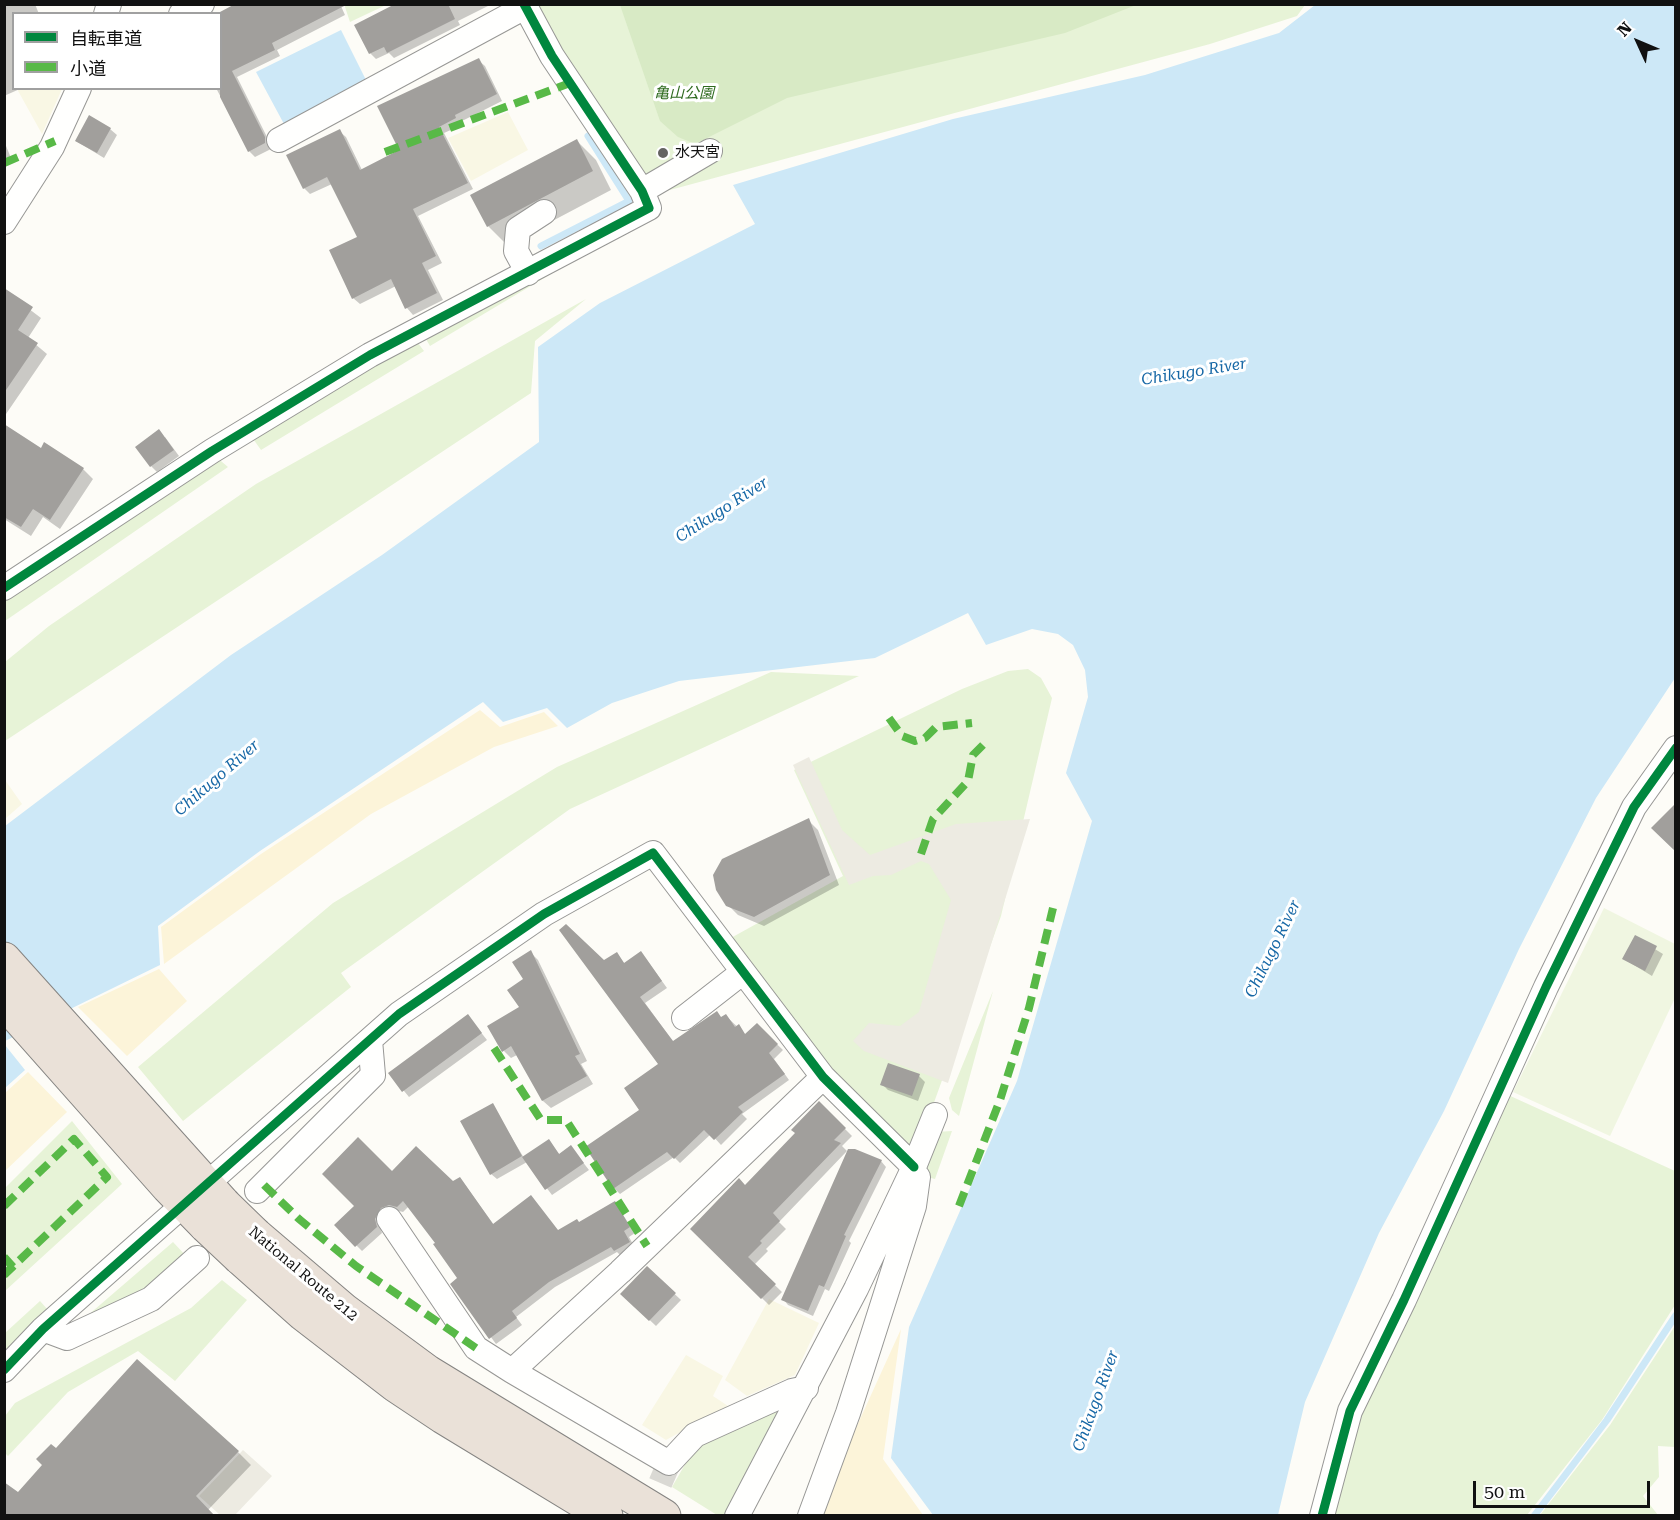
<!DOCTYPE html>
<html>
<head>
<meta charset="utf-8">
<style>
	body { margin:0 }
	#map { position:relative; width:1680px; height:1520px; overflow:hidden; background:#fdfcf7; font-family:"Roboto Serif","Noto Sans JP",serif }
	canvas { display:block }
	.frame { position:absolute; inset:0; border:6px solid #111; pointer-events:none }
	.legend { position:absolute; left:12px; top:12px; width:210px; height:78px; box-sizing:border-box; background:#fff; border:2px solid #a0a0a0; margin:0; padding:8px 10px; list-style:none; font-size:18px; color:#111 }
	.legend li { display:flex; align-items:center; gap:12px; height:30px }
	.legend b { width:30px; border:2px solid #a0a0a0 }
	.north { position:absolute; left:1608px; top:12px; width:60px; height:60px; -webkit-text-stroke:4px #fff; paint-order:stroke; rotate:314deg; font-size:16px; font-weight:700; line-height:24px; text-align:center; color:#111 }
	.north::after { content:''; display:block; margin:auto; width:21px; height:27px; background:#111; clip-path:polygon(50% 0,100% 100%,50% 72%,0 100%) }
	.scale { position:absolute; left:1473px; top:1481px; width:177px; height:27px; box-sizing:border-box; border:3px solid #111; border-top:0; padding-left:8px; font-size:18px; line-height:21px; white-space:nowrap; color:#111; -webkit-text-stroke:4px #fff; paint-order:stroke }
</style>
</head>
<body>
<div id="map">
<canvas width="1680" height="1520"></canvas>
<div class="frame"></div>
<ul class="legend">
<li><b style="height:8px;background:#00873e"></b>自転車道</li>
<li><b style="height:8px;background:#58b947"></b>小道</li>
</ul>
<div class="north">N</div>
<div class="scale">50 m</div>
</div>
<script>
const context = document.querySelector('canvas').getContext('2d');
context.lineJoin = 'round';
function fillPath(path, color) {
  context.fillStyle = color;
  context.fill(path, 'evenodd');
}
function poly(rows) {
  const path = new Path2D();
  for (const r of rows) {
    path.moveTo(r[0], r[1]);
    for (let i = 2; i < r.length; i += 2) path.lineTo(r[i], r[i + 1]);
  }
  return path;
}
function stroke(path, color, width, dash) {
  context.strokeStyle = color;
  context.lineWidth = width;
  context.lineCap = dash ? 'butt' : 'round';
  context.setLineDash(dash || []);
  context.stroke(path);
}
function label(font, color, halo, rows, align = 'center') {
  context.font = font + ' "Roboto Serif","Noto Sans JP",serif';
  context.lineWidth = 6;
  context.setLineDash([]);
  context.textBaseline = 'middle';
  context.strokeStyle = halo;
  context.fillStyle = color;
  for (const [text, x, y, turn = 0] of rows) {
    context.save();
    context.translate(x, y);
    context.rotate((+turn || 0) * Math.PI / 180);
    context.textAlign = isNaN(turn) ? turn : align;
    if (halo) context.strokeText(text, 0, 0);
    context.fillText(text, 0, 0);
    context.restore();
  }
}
const farmland = poly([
	[17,89,62,89,42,134],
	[508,112,528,150,471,181,448,138],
	[5,780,22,804,5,819,4,819],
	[769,1299,819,1323,795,1375,747,1396,725,1380],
	[686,1355,723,1376,713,1396,728,1406,666,1440,642,1425]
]);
const green = poly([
	[344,4,386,5,350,22],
	[525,5,1305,5,1297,16,1210,44,644,197],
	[571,262,430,346,423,334],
	[586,299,535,341,531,393,5,741,5,662,49,626,256,484],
	[415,339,424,351,261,450,251,436],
	[215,456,228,467,5,621,5,600],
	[1028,669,1041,678,1052,698,1001,916,913,1161,819,1061,729,939,843,876,794,770,962,689,1008,671],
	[771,672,859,676,570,809,341,973,351,987,183,1121,138,1067,333,903,557,767],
	[993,991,959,1116,952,1110,949,1098],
	[1506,1094,1675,1171,1675,1305,1602,1420,1527,1515,1328,1516,1356,1412],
	[72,1121,122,1184,5,1291,5,1188],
	[952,1131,935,1179,923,1176,936,1132],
	[173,1242,187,1257,178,1267,75,1331,72,1329],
	[222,1280,247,1300,175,1381,138,1351,68,1392,8,1456,5,1453,5,1416,15,1403,191,1308],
	[40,1301,48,1310,5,1355,5,1333],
	[1675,1326,1675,1447,1658,1446,1659,1477,1643,1496,1658,1515,1540,1515,1610,1425],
	[783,1401,726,1515,717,1515,672,1487,698,1442]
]);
const forest = poly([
	[620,5,620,4,1136,5,1065,33,787,98,695,144,678,137,660,121]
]);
const sand = poly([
	[480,710,500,727,544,712,558,726,494,747,371,814,164,964,161,927,261,854],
	[159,969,187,1001,127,1056,78,1007],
	[28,1072,67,1112,5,1171,5,1093],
	[901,1329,883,1459,923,1515,816,1516]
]);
const pitch = poly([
	[1604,908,1675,944,1675,998,1610,1136,1513,1092]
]);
const plaza = poly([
	[809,757,842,830,870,855,956,824,1030,819,948,1083,864,1051,853,1041,869,1023,900,1026,919,1012,951,900,929,864,921,861,891,875,873,876,849,885,793,765],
	[243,1450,272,1476,235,1515,220,1515,199,1496]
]);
const water = poly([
	[1315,5,1675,5,1675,678,1596,798,1519,949,1444,1111,1379,1233,1305,1402,1278,1515,933,1515,891,1458,909,1327,1017,1081,1092,821,1066,773,1088,697,1085,670,1073,645,1058,634,1032,629,986,645,968,613,875,658,679,681,612,703,567,728,547,708,503,722,483,702,260,851,158,926,160,965,5,1041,5,826,231,655,382,555,539,442,538,347,600,303,755,224,733,185,953,119,1145,75,1279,33],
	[341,30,367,82,284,124,256,72],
	[5,1045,25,1070,5,1088]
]);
const shadow = poly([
	[4,4,35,4,39,14,14,14,14,88,22,88,4,96],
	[237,4,340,4,345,15,277,50,280,56,237,77,271,145,271,149,255,157,249,151,216,88,220,88,220,14,217,14],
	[399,4,492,4,458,21,460,25,394,58,389,53,376,59,370,53],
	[478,60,485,66,502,101,460,122,462,125,444,133,473,189,418,216,442,263,428,270,443,300,413,315,407,308,396,286,360,304,353,298,359,238,332,184,310,194,304,188,339,131,346,137,362,170,401,151],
	[110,129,117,135,104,158,76,141],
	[4,141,11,158,4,160],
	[577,141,596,160,611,190,507,245,488,226],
	[4,290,41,318,28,338,47,354,4,417],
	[4,426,41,450,45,444,83,469,93,479,60,529,43,517,31,536,4,519],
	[165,437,179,456,157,472,151,466],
	[808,820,818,830,839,885,764,926,738,915,728,905],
	[1635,937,1663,954,1652,976,1624,959],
	[530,952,538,960,587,1061,581,1064,593,1084,551,1108,543,1101,517,1055,511,1058,504,1051,521,1008],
	[617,954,625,964,646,959,667,988,645,1003,674,1043,726,1016,746,1035,757,1025,783,1050,774,1059,789,1080,742,1114,747,1119,721,1145,711,1134,680,1163,674,1157,620,1194,614,1188,660,1064,604,962],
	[468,1016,487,1040,409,1097,390,1074],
	[919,1076,925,1082,918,1101,888,1090,882,1084],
	[819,1103,852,1136,842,1146,847,1151,779,1222,786,1229,766,1249,768,1251,754,1265,782,1292,769,1305,692,1229,745,1187,797,1133],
	[492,1105,524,1158,549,1141,560,1155,571,1147,589,1170,552,1195,527,1162,497,1179,491,1174],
	[881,1161,886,1167,849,1241,851,1243,829,1291,825,1289,813,1316,788,1305,783,1299],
	[392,1173,452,1183,460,1178,494,1225,558,1231,579,1223,615,1203,635,1233,629,1237,635,1248,621,1256,617,1252,555,1287,516,1317,522,1325,496,1344,452,1284,459,1279,437,1243,409,1206,403,1212,395,1210,380,1226,382,1233,362,1251,336,1225],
	[647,1268,681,1300,656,1326,622,1294],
	[238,1452,251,1465,208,1510,213,1516,4,1516,4,1508]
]);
const stream = poly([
	[541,246,629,201,588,136],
	[1534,1516,1607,1420,1676,1315]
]);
const building = poly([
	[235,4,348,4,272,43,275,50,232,71,265,137,265,143,248,152,220,97,220,12],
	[395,4,448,4,455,19,387,53,384,47,369,54,354,25],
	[479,58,497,94,455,115,456,118,439,127,468,183,413,209,436,256,422,263,437,293,405,309,391,279,352,299,329,250,357,237,327,177,303,189,286,155,340,129,360,170,399,150,377,106],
	[89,115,111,128,97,153,75,141],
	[577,139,593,171,487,227,470,195],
	[4,288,33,307,18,330,38,343,4,393],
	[4,424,41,448,44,442,84,468,50,520,33,509,21,527,4,517],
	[159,429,174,450,150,467,135,447],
	[1676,803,1676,852,1651,828],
	[809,818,830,875,754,917,726,906,716,890,713,875,722,859],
	[566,924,604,960,617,952,624,963,641,951,662,981,640,997,673,1041,717,1011,721,1017,726,1014,735,1027,739,1024,745,1034,757,1023,778,1044,769,1053,785,1074,738,1107,743,1112,714,1140,704,1130,674,1159,667,1152,613,1189,585,1147,639,1110,624,1088,658,1064,559,930],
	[1635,935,1657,946,1645,971,1622,959],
	[531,950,580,1054,575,1056,587,1076,542,1101,511,1046,502,1052,487,1026,519,1007,507,990,523,979,512,962],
	[468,1014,482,1033,402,1092,388,1073],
	[888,1063,920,1074,912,1096,880,1085],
	[819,1101,846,1128,834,1140,841,1143,773,1213,780,1221,760,1241,762,1243,748,1257,776,1284,761,1299,690,1229,739,1178,745,1185,795,1133,791,1130],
	[493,1103,522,1156,490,1175,460,1121],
	[358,1137,392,1171,416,1146,453,1181,460,1177,493,1224,531,1195,558,1230,577,1219,579,1222,615,1201,630,1227,624,1231,630,1242,614,1251,611,1247,549,1282,512,1311,517,1318,489,1339,450,1284,457,1278,433,1244,435,1243,403,1201,397,1207,389,1205,381,1208,375,1219,377,1227,355,1247,334,1225,354,1206,322,1174],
	[549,1139,559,1154,571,1145,584,1163,545,1190,522,1157],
	[848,1149,855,1149,882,1160,844,1235,846,1236,824,1287,819,1285,808,1311,781,1300],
	[647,1266,676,1293,649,1321,620,1294],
	[137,1359,239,1451,196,1496,214,1515,4,1515,4,1482,18,1492,42,1465,36,1459,51,1444,56,1448]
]);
const minorTunnel = poly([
	[646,1516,669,1463]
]);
const minor = poly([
	[106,14,109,4],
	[181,14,202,4],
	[279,140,525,7],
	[642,191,710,151],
	[4,222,52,147,79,88],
	[528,273,516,251,518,229,544,212],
	[4,588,212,451,370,355,649,208,642,191,552,56,524,4],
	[684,1018,743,972],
	[257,1191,373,1075,370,1040],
	[389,1219,476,1348,512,1371],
	[43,1329,67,1338,151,1299,197,1258],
	[4,1370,43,1329,399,1014,544,914,653,853,823,1077,914,1167],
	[806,1388,792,1391,695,1435,669,1463,512,1371,620,1272,823,1077],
	[737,1516,856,1289,914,1167,935,1115],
	[810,1516,848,1413,914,1206,918,1177],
	[1322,1516,1350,1411,1404,1300,1546,987,1634,807,1676,748]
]);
const highway = poly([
	[4,959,224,1204],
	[4,1002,168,1187,206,1226],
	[256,1235,344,1310,428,1372,664,1516],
	[240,1258,303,1314,395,1385,443,1417,606,1516]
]);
const highwayBridge = poly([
	[224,1204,256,1235],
	[206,1226,240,1258]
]);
const quiet = poly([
	[385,152,570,83],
	[4,163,55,141],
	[889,718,902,736,915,741,925,738,936,727,972,723],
	[921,854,933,819,968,781,973,755,983,745],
	[494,1048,541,1120,566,1120,647,1246],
	[264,1185,299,1219,356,1266,476,1348],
	[4,1206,74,1139,107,1177,4,1275],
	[959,1206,1000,1100,1029,1008,1053,908],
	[4,1257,13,1267]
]);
const cycleway = poly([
	[4,588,212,451,370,355,649,208,642,191,552,56,524,4],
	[4,1370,43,1329,399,1014,544,914,653,853,823,1077,914,1167],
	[1322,1516,1350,1411,1404,1300,1546,987,1634,807,1676,748]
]);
const markers = [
	[663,153,6,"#646362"]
];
const parkNames = [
	["亀山公園",684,94]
];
const poiNames = [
	["水天宮",675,153]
];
const streetNames = [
	["National Route 212",303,1274,40]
];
const waterNames = [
	["Chikugo River",1194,372,-9],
	["Chikugo River",722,510,-33],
	["Chikugo River",217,778,-41],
	["Chikugo River",1273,949,-64],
	["Chikugo River",1096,1401,-70]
];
fillPath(farmland, '#f9f7e4');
fillPath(green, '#e7f3d7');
fillPath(forest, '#d8eac5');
fillPath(sand, '#fcf4d9');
fillPath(pitch, '#f0f6e1');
fillPath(plaza, '#edebe2');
fillPath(water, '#cde8f7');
fillPath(shadow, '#0003');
stroke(stream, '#cde8f7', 7);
fillPath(building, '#a19f9c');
stroke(minorTunnel, '#dad9d4', 24, [24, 12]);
stroke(minor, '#979795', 26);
stroke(highway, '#858482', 35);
stroke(minor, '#fffffe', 24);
stroke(highway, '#eae1d8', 33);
stroke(highwayBridge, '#858482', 35, []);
stroke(highwayBridge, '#eae1d8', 33);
stroke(quiet, '#58b947', 8, [15, 8]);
stroke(cycleway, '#00873e', 9);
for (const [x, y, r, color] of markers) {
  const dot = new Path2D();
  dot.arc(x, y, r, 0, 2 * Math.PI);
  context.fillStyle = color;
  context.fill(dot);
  stroke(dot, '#fff', 2);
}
label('italic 15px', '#2f6b1f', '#fff', parkNames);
label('15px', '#111', '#fff', poiNames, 'left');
label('15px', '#111', '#fff', streetNames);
label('italic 16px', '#1768a6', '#fff', waterNames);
</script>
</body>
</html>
